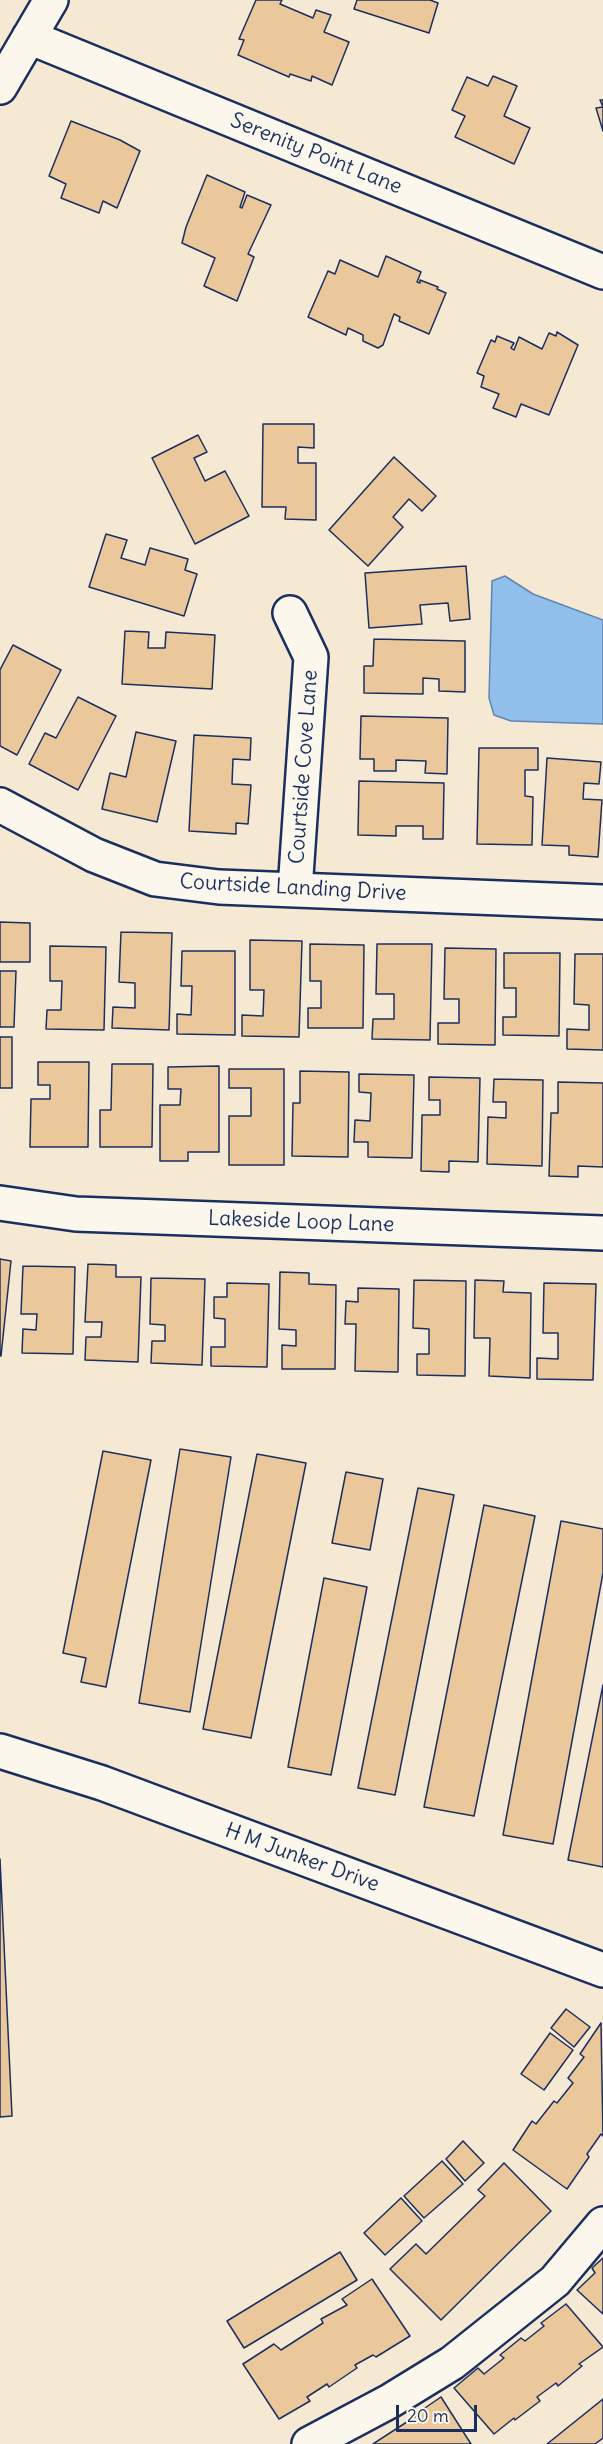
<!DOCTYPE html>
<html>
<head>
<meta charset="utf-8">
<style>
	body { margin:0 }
	#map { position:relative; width:603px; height:2444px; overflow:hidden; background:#f6e9d4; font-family:Delius,sans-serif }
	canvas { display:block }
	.scale { position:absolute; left:396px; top:2405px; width:81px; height:27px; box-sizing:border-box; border:3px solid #1b2f5e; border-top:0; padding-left:8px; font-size:18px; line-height:21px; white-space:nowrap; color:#1b2f5e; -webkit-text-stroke:4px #fbf7ec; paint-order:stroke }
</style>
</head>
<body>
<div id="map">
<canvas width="603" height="2444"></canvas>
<div class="scale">20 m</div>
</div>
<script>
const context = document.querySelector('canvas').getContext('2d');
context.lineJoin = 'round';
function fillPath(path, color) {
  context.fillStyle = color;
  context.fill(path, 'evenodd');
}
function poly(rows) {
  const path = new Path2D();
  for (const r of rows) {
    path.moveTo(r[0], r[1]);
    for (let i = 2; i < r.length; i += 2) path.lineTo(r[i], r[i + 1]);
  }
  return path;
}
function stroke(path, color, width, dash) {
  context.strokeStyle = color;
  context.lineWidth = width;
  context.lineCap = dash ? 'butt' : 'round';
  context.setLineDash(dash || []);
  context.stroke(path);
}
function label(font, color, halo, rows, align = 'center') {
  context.font = font + ' Delius,sans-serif';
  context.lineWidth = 4.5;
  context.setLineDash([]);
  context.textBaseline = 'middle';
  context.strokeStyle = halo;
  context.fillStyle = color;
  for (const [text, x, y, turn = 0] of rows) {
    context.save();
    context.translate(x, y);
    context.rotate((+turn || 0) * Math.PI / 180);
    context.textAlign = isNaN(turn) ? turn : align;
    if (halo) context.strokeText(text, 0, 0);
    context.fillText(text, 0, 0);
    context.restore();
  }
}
const water = poly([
	[505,576,533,594,603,620,603,724,511,721,494,715,489,698,492,581,505,576]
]);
const building = poly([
	[256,0,282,0,280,4,313,18,316,10,331,15,324,32,349,42,332,85,312,76,311,81,290,74,289,77,238,55,244,40,239,39,256,0],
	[357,0,430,0,438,3,429,33,354,9,357,0],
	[493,76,517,86,504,116,530,128,514,164,455,137,465,116,452,110,467,77,488,86,493,76],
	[600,100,603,100,603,131,596,108,603,107,600,100],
	[71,121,120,140,140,151,117,208,103,201,99,213,61,198,66,184,49,176,71,121],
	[207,175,245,192,240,207,242,208,247,195,271,205,248,254,254,257,237,301,204,286,215,258,182,243,186,227,207,175],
	[386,256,421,272,417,282,420,283,420,280,438,287,437,289,446,293,429,334,399,321,400,317,394,314,383,345,378,348,363,341,363,335,348,328,346,335,308,317,328,271,335,274,340,260,378,277,386,256],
	[557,332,578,345,549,415,521,404,516,417,493,408,499,394,481,387,484,376,477,373,491,340,495,342,497,336,514,343,511,348,514,350,519,337,542,349,549,333,556,336,557,332],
	[263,424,314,424,314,448,298,447,298,463,316,463,316,520,285,519,286,507,262,507,263,424],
	[198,435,207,452,194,458,205,481,225,471,249,516,195,544,152,458,198,435],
	[394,457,436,496,422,511,409,499,393,517,403,527,368,566,329,530,394,457],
	[106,534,127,540,121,558,145,565,150,548,188,559,185,570,197,574,184,616,89,587,106,534],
	[466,566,470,619,450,621,448,603,420,605,422,624,369,628,365,573,466,566],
	[125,631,149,632,148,648,165,648,166,632,215,635,212,689,122,684,125,631],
	[374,639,465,641,465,692,439,691,439,679,423,678,423,694,364,693,364,666,373,666,374,639],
	[13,645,61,670,17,755,0,746,0,670,13,645],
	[78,697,116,716,78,790,29,764,45,733,56,738,78,697],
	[361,716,448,718,447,774,425,773,426,761,396,760,396,771,374,771,374,759,360,759,361,716],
	[136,732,176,741,157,822,102,809,110,773,126,777,136,732],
	[194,735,251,738,250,760,233,759,232,784,251,785,248,824,236,823,236,834,189,831,194,735],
	[479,748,538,748,538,770,525,770,525,796,533,797,532,845,477,844,479,748],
	[547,758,601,762,599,784,584,783,583,799,602,800,598,857,569,855,569,846,542,845,547,758],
	[359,781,444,783,443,839,423,839,423,826,396,826,396,836,358,835,359,781],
	[0,922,30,923,30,962,0,962,0,922],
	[121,932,172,933,169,1030,112,1028,113,1007,135,1008,135,983,119,982,121,932],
	[250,940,302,941,299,1037,242,1036,242,1015,263,1016,264,990,250,990,250,940],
	[310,944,364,945,363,1028,308,1028,308,1008,321,1008,321,981,310,981,310,944],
	[377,944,432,944,430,1040,372,1039,373,1019,394,1019,394,994,376,994,377,944],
	[50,946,106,947,104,1030,46,1029,47,1010,61,1010,62,981,50,981,50,946],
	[445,948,496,949,495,1045,438,1044,438,1023,459,1023,459,999,444,999,445,948],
	[182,951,235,951,235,1035,177,1034,177,1014,191,1015,192,986,181,986,182,951],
	[504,953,560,953,559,1036,503,1035,503,1017,516,1017,516,988,504,988,504,953],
	[575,954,603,954,603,1050,567,1049,567,1029,589,1030,589,1005,574,1004,575,954],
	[0,971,16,971,14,1027,0,1027,0,971],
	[0,1037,12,1037,12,1088,0,1088,0,1037],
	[38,1062,89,1062,88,1147,30,1147,31,1099,50,1099,50,1085,38,1085,38,1062],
	[112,1064,153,1064,152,1147,100,1147,100,1110,111,1110,112,1064],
	[219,1066,219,1152,188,1152,188,1161,160,1161,160,1105,180,1105,181,1089,168,1089,168,1067,219,1066],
	[229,1069,284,1069,284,1165,229,1165,229,1116,251,1116,251,1088,229,1088,229,1069],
	[300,1071,349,1072,348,1157,292,1156,293,1103,300,1103,300,1071],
	[359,1074,414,1075,412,1158,368,1157,368,1142,354,1142,355,1120,370,1121,371,1093,359,1092,359,1074],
	[429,1077,480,1078,478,1162,449,1161,449,1172,421,1171,422,1115,440,1115,440,1100,429,1100,429,1077],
	[494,1079,543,1080,542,1166,487,1164,488,1117,506,1118,506,1102,493,1102,494,1079],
	[558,1082,603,1083,603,1167,578,1166,578,1177,549,1176,551,1113,558,1113,558,1082],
	[0,1259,11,1261,1,1356,0,1356,0,1259],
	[88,1264,116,1265,116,1277,141,1277,138,1362,85,1360,86,1337,101,1337,102,1322,85,1322,88,1264],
	[23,1266,75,1267,73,1354,22,1353,23,1329,36,1330,37,1314,21,1314,23,1266],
	[280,1272,309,1273,309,1284,336,1285,335,1369,282,1369,282,1345,296,1346,296,1330,279,1329,280,1272],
	[151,1278,205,1279,202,1365,151,1363,152,1341,165,1341,165,1325,150,1324,151,1278],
	[414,1280,466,1281,465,1376,417,1375,417,1354,429,1354,429,1329,413,1328,414,1280],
	[475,1280,504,1281,503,1292,531,1293,530,1378,489,1376,490,1338,474,1338,475,1280],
	[227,1283,269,1284,267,1367,211,1366,211,1347,225,1347,225,1319,214,1318,214,1297,227,1297,227,1283],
	[544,1283,596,1284,593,1380,537,1379,537,1358,558,1359,558,1333,543,1333,544,1283],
	[358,1288,399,1289,398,1372,355,1371,356,1324,345,1324,346,1301,358,1302,358,1288],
	[180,1449,231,1457,190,1712,139,1703,180,1449],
	[103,1451,151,1460,106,1687,81,1682,86,1658,63,1653,103,1451],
	[257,1454,306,1463,251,1738,203,1729,257,1454],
	[346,1472,383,1479,370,1550,332,1543,346,1472],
	[418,1488,454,1495,395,1795,358,1788,418,1488],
	[484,1505,535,1516,474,1816,424,1807,484,1505],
	[561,1521,603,1529,603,1573,553,1844,503,1835,561,1521],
	[324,1578,367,1587,331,1775,288,1767,324,1578],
	[603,1685,603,1867,568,1860,603,1685],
	[0,1859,12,2116,0,2117,0,1859],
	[566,2009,590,2027,574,2047,551,2028,566,2009],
	[601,2023,603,2136,601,2134,587,2154,589,2157,567,2189,513,2150,532,2121,536,2124,554,2101,557,2103,573,2083,568,2078,584,2057,580,2054,601,2023],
	[550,2033,573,2050,544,2090,521,2074,550,2033],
	[463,2141,484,2163,465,2181,446,2159,463,2141],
	[442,2161,463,2184,424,2218,404,2196,442,2161],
	[504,2163,551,2211,441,2320,390,2269,416,2244,426,2254,485,2196,478,2190,504,2163],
	[401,2198,422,2221,385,2255,364,2233,401,2198],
	[340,2252,357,2280,244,2348,227,2321,340,2252],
	[603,2258,603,2314,577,2290,595,2273,592,2268,603,2258],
	[372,2279,410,2336,376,2357,373,2355,355,2365,357,2368,329,2387,327,2384,307,2397,310,2401,279,2419,243,2364,274,2344,281,2350,323,2323,321,2319,347,2305,342,2299,372,2279],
	[566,2304,603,2347,579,2364,582,2366,558,2386,556,2383,537,2397,540,2401,515,2420,514,2418,494,2434,454,2388,478,2368,484,2374,504,2358,500,2355,521,2338,525,2341,544,2326,541,2323,566,2304],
	[441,2397,471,2444,373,2444,416,2416,416,2414,441,2397],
	[603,2399,603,2438,595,2444,547,2444,603,2399]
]);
const minor = poly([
	[29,37,603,272],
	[0,87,51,0],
	[290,613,311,657,295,890],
	[0,805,94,855,155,879,219,887,603,902],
	[0,1203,76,1214,603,1233],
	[0,1751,102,1783,603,1970],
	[309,2444,390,2401,452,2363,555,2281,603,2224]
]);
const streetNames = [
	["Serenity Point Lane",316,154,22],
	["Courtside Cove Lane",304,767,-86],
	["Courtside Landing Drive",293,888,3],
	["Lakeside Loop Lane",301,1222,2],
	["H M Junker Drive",302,1858,20]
];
fillPath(water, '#8fbfea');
stroke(water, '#6185b2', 1.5);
fillPath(building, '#ebc79c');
stroke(building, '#1b2f5e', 1.5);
stroke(minor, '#1b2f5e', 38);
stroke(minor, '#fbf7ec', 33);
label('21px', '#1b2f5e', '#fbf7ec', streetNames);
</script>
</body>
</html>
